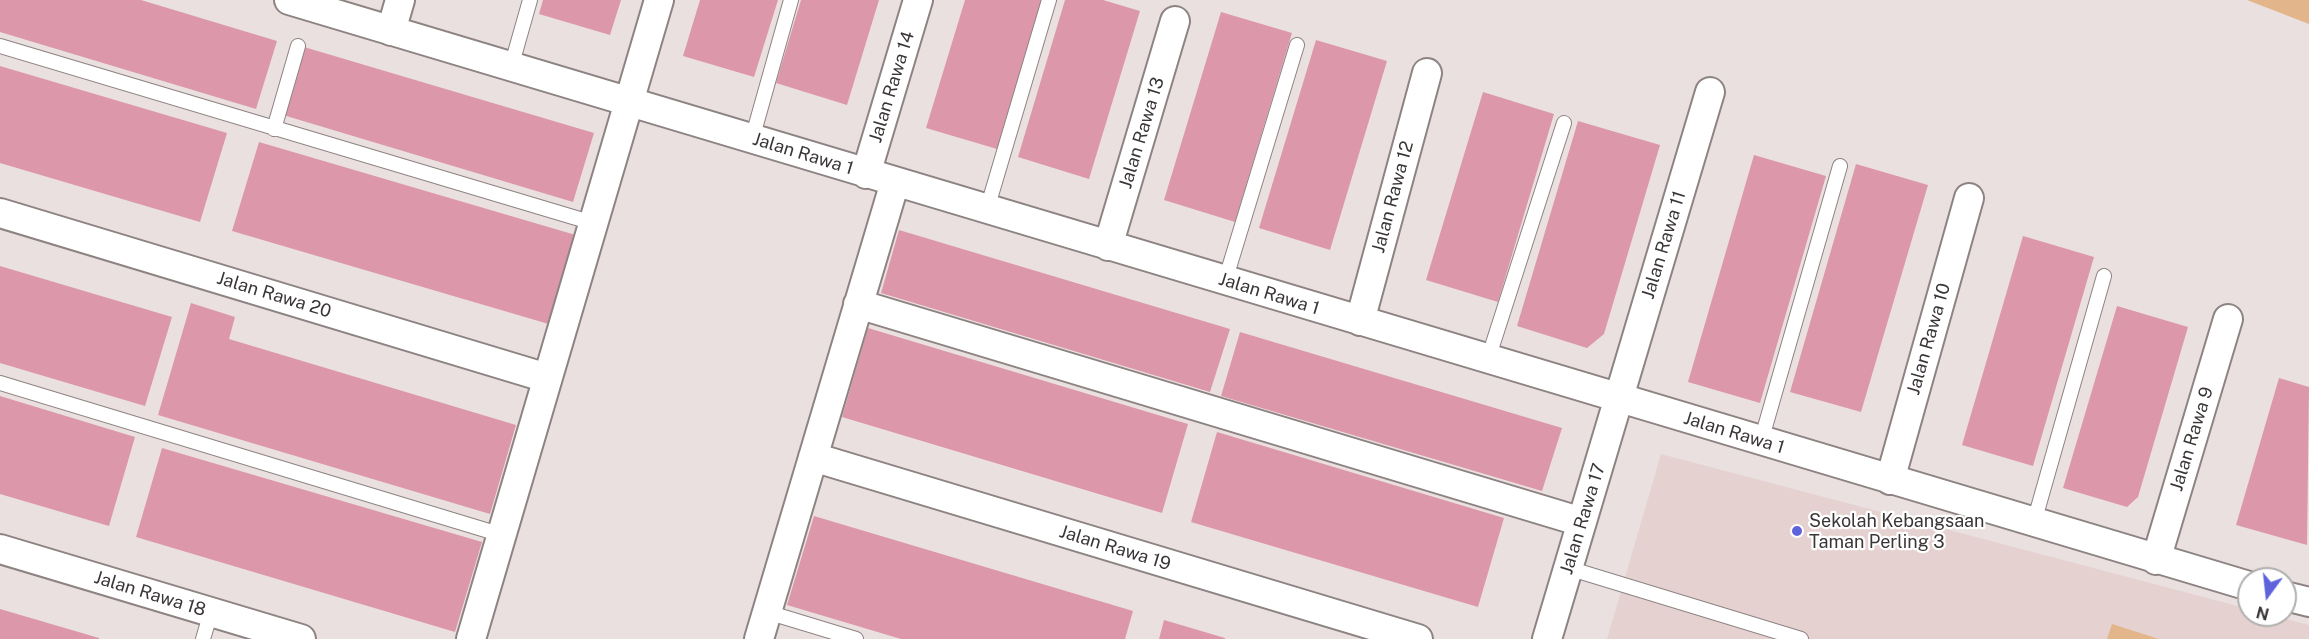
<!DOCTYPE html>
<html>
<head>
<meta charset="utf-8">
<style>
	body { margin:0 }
	#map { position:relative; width:2309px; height:639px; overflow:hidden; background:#eae0df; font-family:"Public Sans",sans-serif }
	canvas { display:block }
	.north { position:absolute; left:2237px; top:567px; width:60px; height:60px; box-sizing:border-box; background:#fff; border:2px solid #b0afaf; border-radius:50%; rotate:195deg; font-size:16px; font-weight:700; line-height:24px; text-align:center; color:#3a3636 }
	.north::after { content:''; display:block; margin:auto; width:21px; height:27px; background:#5f63db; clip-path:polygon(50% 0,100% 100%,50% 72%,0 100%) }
</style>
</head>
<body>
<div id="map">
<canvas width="2309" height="639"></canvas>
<div class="north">N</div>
</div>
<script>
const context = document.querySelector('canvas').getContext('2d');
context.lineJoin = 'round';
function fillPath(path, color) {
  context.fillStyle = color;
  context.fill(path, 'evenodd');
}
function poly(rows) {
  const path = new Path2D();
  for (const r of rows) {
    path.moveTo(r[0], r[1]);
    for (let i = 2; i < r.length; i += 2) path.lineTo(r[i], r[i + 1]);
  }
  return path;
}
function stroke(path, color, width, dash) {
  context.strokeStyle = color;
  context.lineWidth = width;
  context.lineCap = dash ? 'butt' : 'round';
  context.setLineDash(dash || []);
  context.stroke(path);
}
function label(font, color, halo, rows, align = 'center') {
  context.font = font + ' "Public Sans",sans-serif';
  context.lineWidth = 4.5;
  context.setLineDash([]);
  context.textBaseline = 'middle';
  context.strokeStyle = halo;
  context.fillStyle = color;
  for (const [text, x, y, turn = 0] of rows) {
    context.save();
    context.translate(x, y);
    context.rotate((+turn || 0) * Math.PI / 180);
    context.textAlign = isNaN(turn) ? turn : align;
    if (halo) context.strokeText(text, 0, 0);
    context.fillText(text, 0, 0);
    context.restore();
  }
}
const built = poly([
	[1661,454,2249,609,2249,615,2271,615,2309,625,2309,639,1607,639]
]);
const green = poly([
	[2247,0,2309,0,2309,24],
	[2112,624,2159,639,2107,639]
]);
const building = poly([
	[0,0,141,0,277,41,256,109,0,32],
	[543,0,621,0,610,35,539,14],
	[700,0,778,0,754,77,683,56],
	[801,0,879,0,847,105,776,83],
	[965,0,1042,0,997,149,926,128],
	[1065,0,1103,0,1140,11,1089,179,1018,157],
	[1221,12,1292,33,1235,222,1164,200],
	[1316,40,1387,61,1330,250,1259,228],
	[304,47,594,133,573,202,283,115],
	[0,66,227,133,200,222,0,163],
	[1483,92,1554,114,1498,302,1426,280],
	[1578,121,1660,145,1604,334,1587,348,1517,326],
	[259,142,579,236,552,325,232,231],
	[1754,155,1826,176,1760,403,1688,382],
	[1856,164,1928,185,1861,412,1790,392],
	[899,230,1230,329,1210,392,881,293],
	[2023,236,2094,257,2033,466,1962,445],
	[0,266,172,317,145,406,0,363],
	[191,303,235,317,229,339,516,425,490,514,158,415],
	[2117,306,2188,327,2138,497,2127,507,2063,488],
	[868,328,1188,424,1162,513,842,417],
	[1240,332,1562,428,1542,491,1221,396],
	[2279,378,2309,387,2307,545,2236,525],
	[0,396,135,437,109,526,0,494],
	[1217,432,1504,518,1478,607,1191,522],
	[162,448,482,542,455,632,136,537],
	[814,516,1133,611,1125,639,901,639,787,605],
	[0,609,99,638,99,639,0,639],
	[1164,620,1225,638,1225,639,1159,639]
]);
const lane = poly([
	[0,46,593,223],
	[511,67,530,0],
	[274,129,298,46],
	[752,139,791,0],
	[987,209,1049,0],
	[1225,281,1297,45],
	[1488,359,1564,123],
	[0,383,502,535],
	[1761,441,1840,166],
	[2034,522,2104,276],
	[1568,568,1801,639],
	[767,612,856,639],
	[203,639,211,612]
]);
const street = poly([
	[289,0,2249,586],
	[391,31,400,0],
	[866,174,918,0],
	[0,213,547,378],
	[1108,246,1175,21],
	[858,304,1582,522],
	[1360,321,1427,73],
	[813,457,1418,639],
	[1890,480,1969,198],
	[0,549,301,639],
	[2156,560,2228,319],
	[2285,596,2309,602],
	[471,639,659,0],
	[759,639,895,182],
	[1547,639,1710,92]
]);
const markers = [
	[1797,531,6,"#5f63db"]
];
const streetNames = [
	["Jalan Rawa 14",892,87,-73],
	["Jalan Rawa 13",1142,133,-73],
	["Jalan Rawa 1",803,154,17],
	["Jalan Rawa 12",1393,197,-75],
	["Jalan Rawa 11",1664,245,-73],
	["Jalan Rawa 1",1269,294,17],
	["Jalan Rawa 20",274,295,17],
	["Jalan Rawa 10",1929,339,-74],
	["Jalan Rawa 1",1734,433,17],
	["Jalan Rawa 9",2192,439,-73],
	["Jalan Rawa 17",1583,519,-73],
	["Jalan Rawa 19",1115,548,17],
	["Jalan Rawa 18",150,594,17]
];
const poiNames = [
	["Sekolah Kebangsaan",1809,521],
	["Taman Perling 3",1809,542]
];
fillPath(built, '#e5d2d0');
fillPath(green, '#e3b58a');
fillPath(building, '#dc98aa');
stroke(lane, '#8c8382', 16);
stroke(street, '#8c8382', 32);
stroke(lane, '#fff', 14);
stroke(street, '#fff', 28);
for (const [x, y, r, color] of markers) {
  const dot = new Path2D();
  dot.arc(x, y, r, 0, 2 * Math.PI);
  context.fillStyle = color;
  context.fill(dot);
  stroke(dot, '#fff', 2);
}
label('18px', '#3a3636', '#fff', streetNames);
label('18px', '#3a3636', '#fff', poiNames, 'left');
</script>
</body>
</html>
